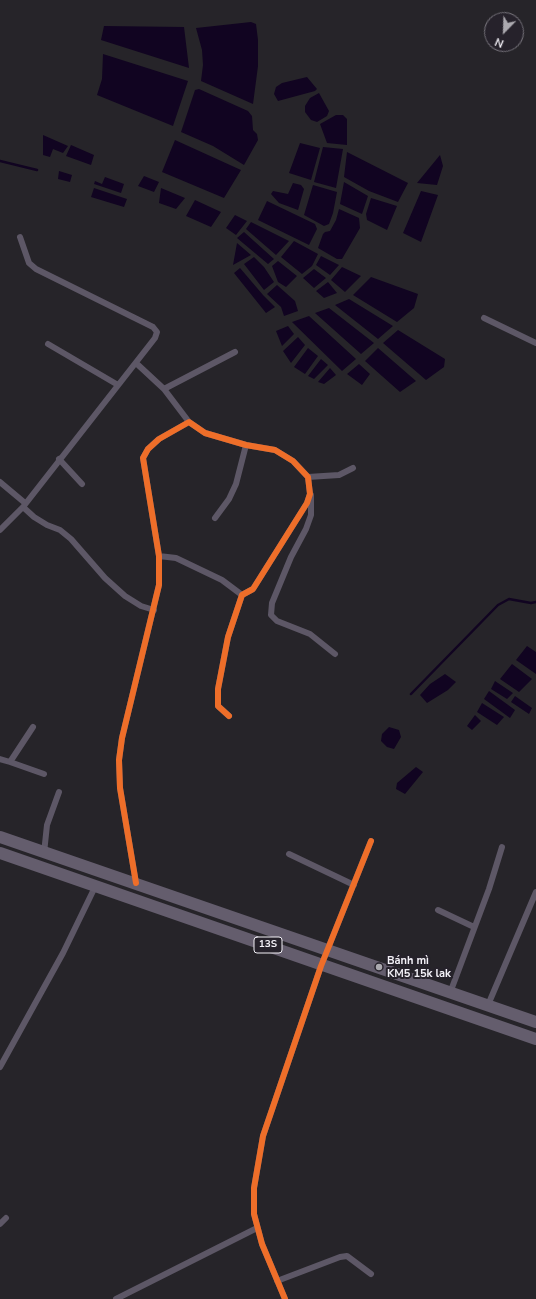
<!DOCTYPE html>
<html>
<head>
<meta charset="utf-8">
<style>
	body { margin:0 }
	#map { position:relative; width:536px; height:1299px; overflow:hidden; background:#262429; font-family:"Nunito Sans",sans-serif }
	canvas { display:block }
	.north { position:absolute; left:484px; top:12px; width:40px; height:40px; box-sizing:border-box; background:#26222b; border:1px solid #78757d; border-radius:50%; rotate:203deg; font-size:11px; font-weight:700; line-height:16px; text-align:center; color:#f3f1f7 }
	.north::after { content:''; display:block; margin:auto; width:14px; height:18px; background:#aba9af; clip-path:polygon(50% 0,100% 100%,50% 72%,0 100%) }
</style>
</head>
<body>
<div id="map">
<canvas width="536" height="1299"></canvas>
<div class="north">N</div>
</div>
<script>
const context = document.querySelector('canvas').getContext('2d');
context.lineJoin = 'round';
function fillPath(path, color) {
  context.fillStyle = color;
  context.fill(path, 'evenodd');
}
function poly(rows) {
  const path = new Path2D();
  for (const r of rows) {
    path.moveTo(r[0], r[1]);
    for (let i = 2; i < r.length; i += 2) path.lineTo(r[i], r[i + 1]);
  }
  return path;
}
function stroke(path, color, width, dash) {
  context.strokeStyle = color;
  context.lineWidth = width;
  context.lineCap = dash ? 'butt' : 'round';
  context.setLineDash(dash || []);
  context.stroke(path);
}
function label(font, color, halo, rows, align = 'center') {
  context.font = font + ' "Nunito Sans",sans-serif';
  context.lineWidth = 4;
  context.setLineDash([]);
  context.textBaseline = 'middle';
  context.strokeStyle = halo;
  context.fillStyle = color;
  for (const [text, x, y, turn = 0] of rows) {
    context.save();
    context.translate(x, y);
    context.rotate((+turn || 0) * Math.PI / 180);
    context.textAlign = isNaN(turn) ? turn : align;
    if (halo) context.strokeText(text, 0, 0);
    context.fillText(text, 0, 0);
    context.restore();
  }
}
const water = poly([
	[251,22,256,24,258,40,258,66,253,104,201,81,203,65,202,50,196,28],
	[104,26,184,27,189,68,101,40],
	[103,54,188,81,173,126,97,95,102,79],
	[307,77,317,89,315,91,278,101,274,94,276,87,282,83],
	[199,89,248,111,252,116,253,130,257,134,258,140,244,165,213,146,181,132,195,90],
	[319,93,329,111,327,116,317,122,311,120,305,112,305,106,310,98],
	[336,115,343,115,347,119,347,145,327,143,320,124],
	[43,135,68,146,63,153,53,149,50,157,43,155],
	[175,140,241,170,224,198,162,172],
	[300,143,320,148,311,180,289,173],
	[71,145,94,155,91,165,66,156],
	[323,147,343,149,336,188,314,182],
	[347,152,408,183,398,202,369,191,344,177],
	[440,155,443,166,437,185,417,183],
	[59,171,72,175,70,182,58,179],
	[144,176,159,182,154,192,138,186],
	[105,177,124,184,121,193,94,184,95,181,102,184],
	[344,182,368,196,362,214,340,204],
	[293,183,301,185,304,189,298,210,279,203,271,194,273,191,288,194],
	[313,185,337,192,333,213,329,224,324,226,304,215],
	[94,188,127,199,124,207,91,197],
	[161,188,185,198,176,209,159,203],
	[421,191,438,195,421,242,403,233],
	[371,198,397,206,387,230,367,220,366,214],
	[195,200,221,212,211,227,186,216],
	[267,201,315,224,317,229,309,245,258,220],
	[339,209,359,218,360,228,342,259,337,259,318,248,323,234,325,232,330,231,336,220],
	[235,215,247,221,236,235,226,228],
	[251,222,289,241,276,255,246,229],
	[244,232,274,259,268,264,237,238],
	[294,241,318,254,312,266,302,274,281,257],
	[237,243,251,255,233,265],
	[321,256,339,265,330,275,316,265],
	[254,257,264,267,274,282,264,290,244,264],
	[278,261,297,276,286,287,278,282,272,266],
	[342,267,361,276,345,292,331,280],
	[240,268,263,295,275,307,266,313,234,273],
	[314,269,326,278,314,288,303,278],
	[371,277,418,294,414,308,397,322,353,295],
	[328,282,337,293,324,298,316,291],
	[277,285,295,301,298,311,284,316,281,307,267,294],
	[349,299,393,326,378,339,335,305],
	[329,308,374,343,361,354,315,313],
	[309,316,356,359,342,371,292,322],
	[288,326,294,334,282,346,276,331],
	[398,330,445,359,444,367,426,380,383,343],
	[298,337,305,345,291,363,283,351],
	[308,348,318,356,305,374,294,367],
	[378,348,416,381,400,392,365,361],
	[321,359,328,365,314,379,308,376],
	[359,364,370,374,362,385,347,374],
	[330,368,336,375,324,384,318,382],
	[527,646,536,652,536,674,516,660],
	[512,664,532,679,519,692,500,679],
	[445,674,456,682,448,690,427,703,420,695,430,684],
	[495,681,513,693,507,699,491,689],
	[489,691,515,710,510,718,484,699],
	[515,696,532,708,529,714,511,702],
	[482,703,504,717,497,725,477,712],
	[475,715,481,721,472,730,467,726],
	[389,727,399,730,401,737,394,749,387,747,381,741,382,734],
	[416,767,423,772,405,794,396,789,397,783]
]);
const stream = poly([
	[0,161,37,170],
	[411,694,498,605,509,599,531,603,536,602]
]);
const street = poly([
	[484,318,536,343],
	[48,344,118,385],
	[136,363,164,389,189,422],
	[164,389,235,352],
	[59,459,82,484],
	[308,477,339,475,353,468],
	[0,482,25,503],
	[311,495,311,515,306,529,291,557,272,603,271,615,277,621,310,634,335,654],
	[23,507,34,517,47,525,60,530,71,539,105,578,125,596,141,606,154,610],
	[215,518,229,499,236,484,246,445],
	[0,530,23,507,155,338,157,332,153,327,36,269,29,263,20,237],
	[159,556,176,558,222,580,242,595],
	[0,759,10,762,33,727],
	[10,762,44,774],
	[44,853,47,825,59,792],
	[289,854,354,885],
	[136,883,120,788,119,760,122,738,159,585,159,556,143,458,148,449,159,439,189,422,205,433,246,445,275,450,293,461,308,477,310,494,307,503,253,589,242,595,228,637,218,689,218,706,229,716],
	[438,910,474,927],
	[450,993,489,889,502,847],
	[488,1005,536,892],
	[0,1067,63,953,95,887],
	[0,1224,6,1218],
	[277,1281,340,1257,347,1256,371,1274],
	[116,1299,257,1228],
	[285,1299,262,1244,254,1214,254,1188,263,1136,321,966,371,841]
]);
const highway = poly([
	[0,837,536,1022],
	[0,853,536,1039]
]);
const cycleway = poly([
	[136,883,120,788,119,760,122,738,159,585,159,556,143,458,148,449,159,439,189,422,205,433,246,445,275,450,293,461,308,477,310,494,307,503,253,589,242,595,228,637,218,689,218,706,229,716],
	[285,1299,262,1244,254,1214,254,1188,263,1136,321,966,371,841]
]);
const markers = [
	[379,967,4,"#aba9af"]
];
const shields = [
	[268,945,28]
];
const shieldNames = [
	["13S",268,945]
];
const poiNames = [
	["Bánh mì",387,961],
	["KM5 15k lak",387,974]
];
fillPath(water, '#110421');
stroke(stream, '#110421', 2.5);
stroke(street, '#5d5766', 6);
stroke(highway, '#645d6d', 12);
stroke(cycleway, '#ee6e29', 6);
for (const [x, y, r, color] of markers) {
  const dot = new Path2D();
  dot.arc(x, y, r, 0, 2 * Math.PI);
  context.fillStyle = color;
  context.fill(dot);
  stroke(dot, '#26222b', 1.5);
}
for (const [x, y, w] of shields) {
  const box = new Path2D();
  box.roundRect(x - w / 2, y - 8, w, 16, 3);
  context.fillStyle = '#26222b';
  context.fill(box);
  stroke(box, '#f3f1f7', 1);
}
label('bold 10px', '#f3f1f7', null, shieldNames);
label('bold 11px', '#f3f1f7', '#26222b', poiNames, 'left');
</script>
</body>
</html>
